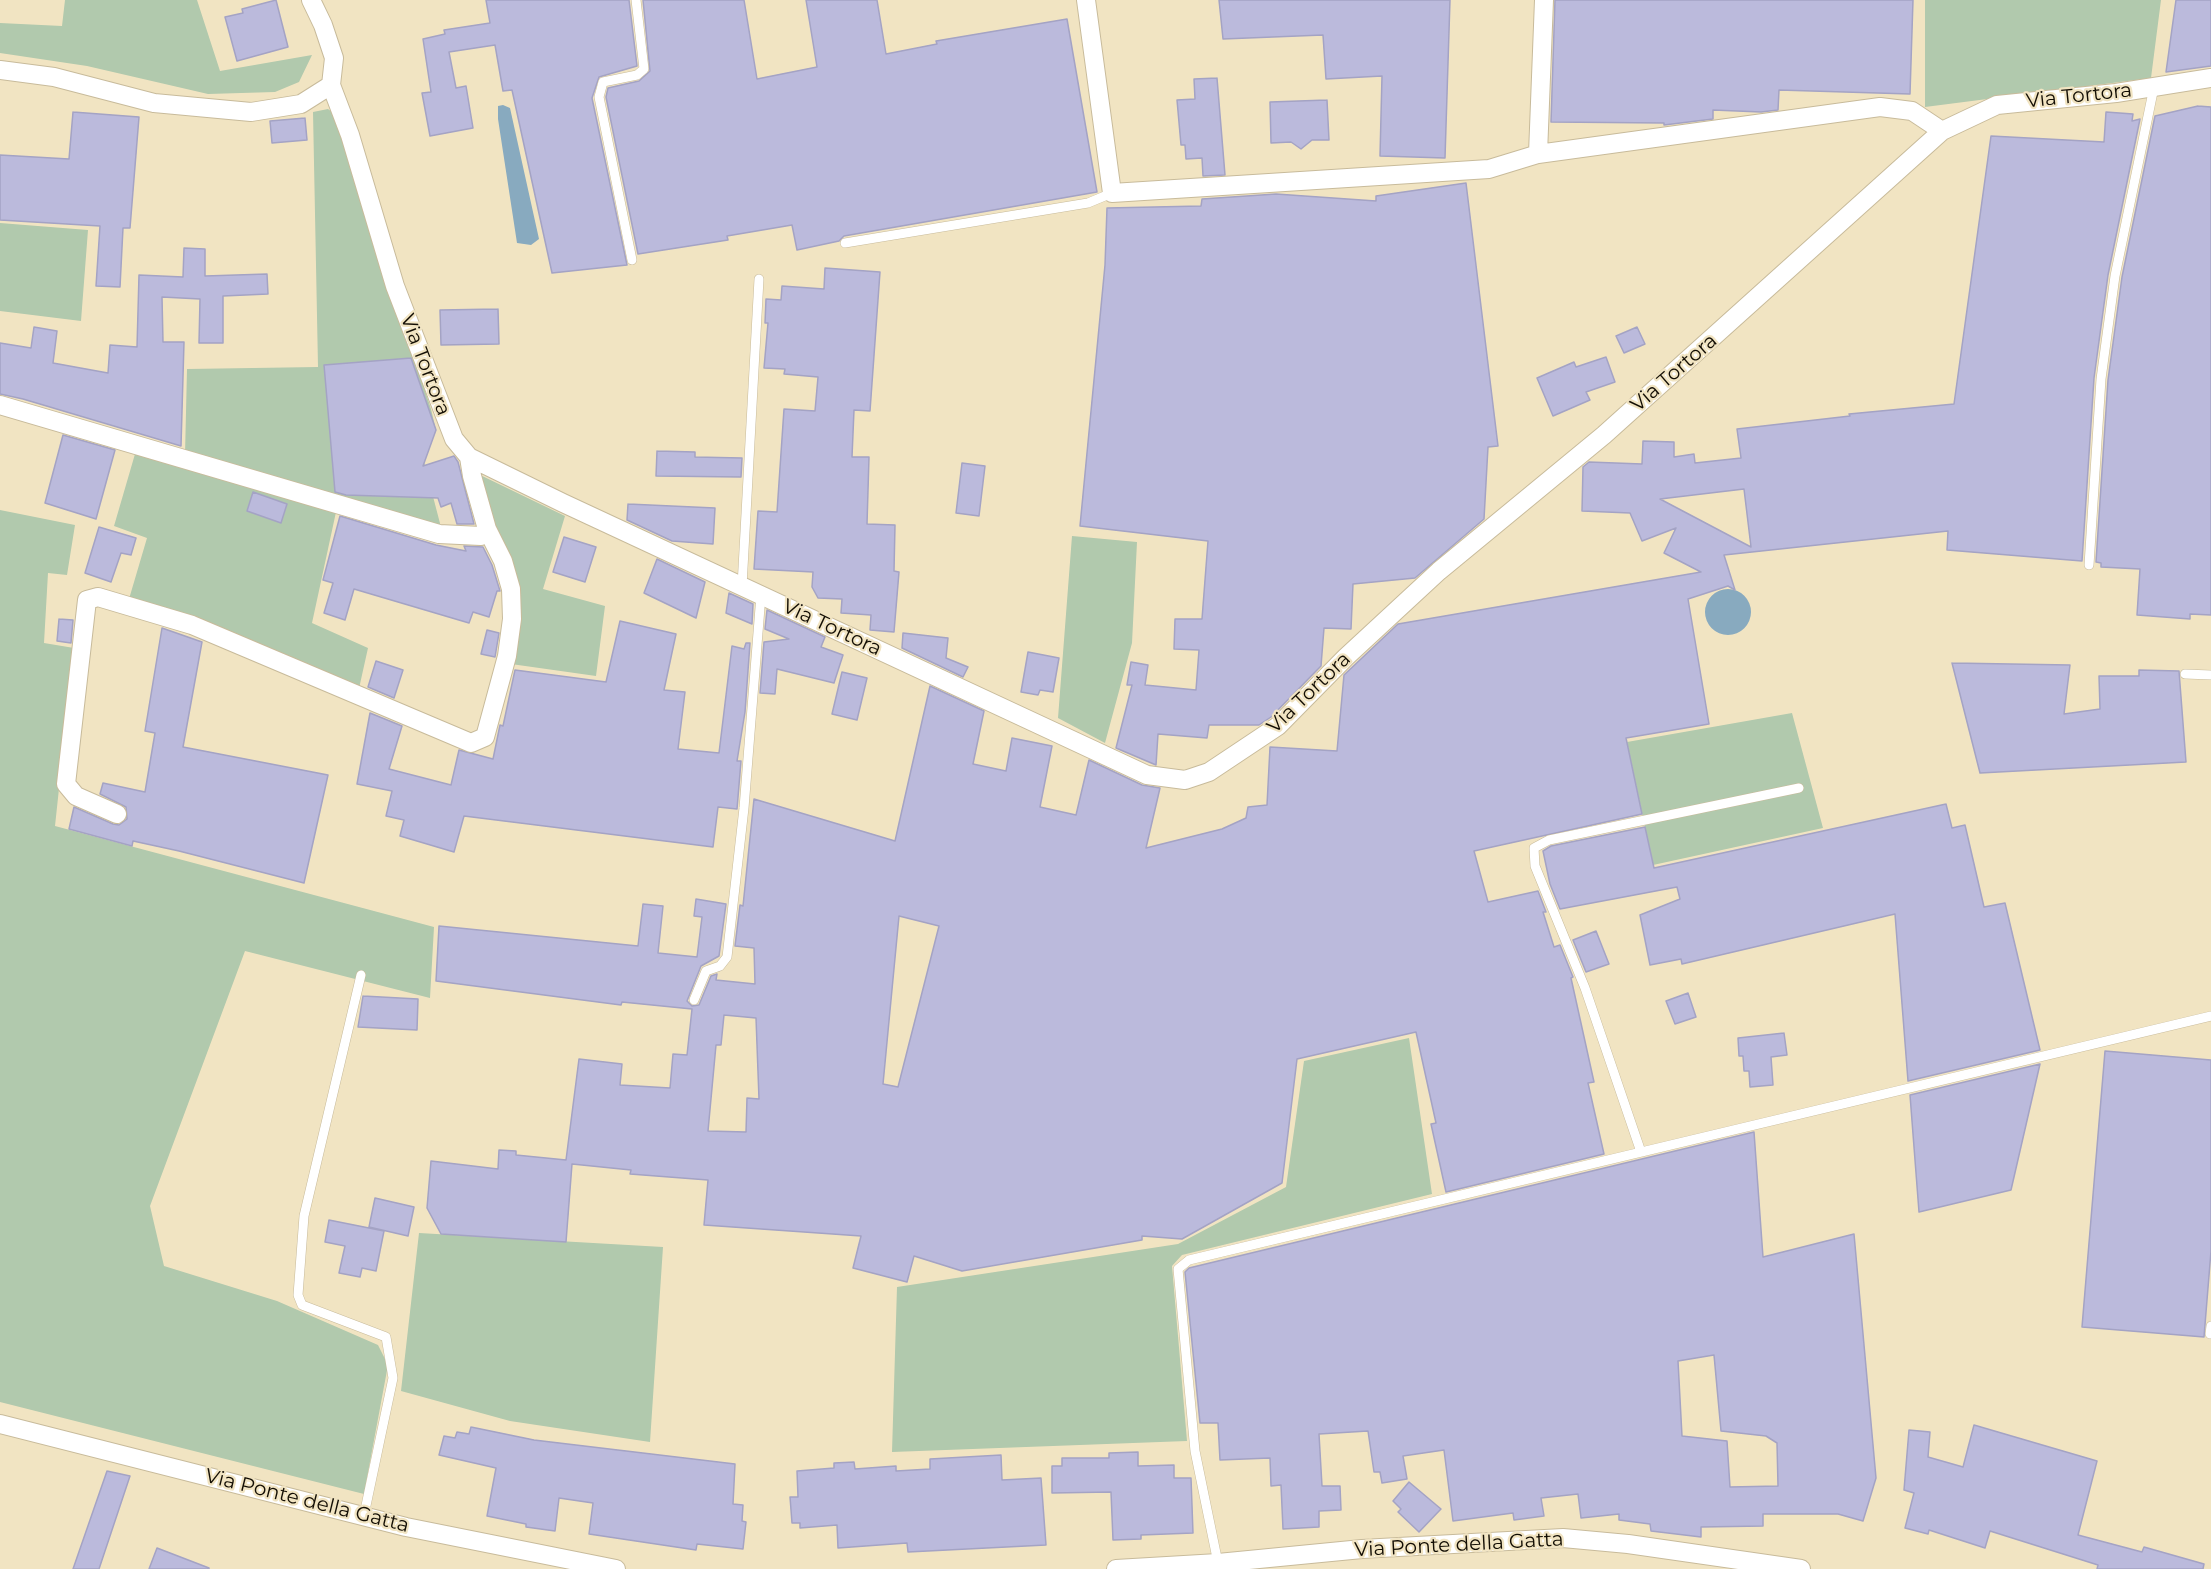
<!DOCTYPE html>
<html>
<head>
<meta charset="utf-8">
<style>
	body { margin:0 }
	canvas { display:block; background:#f1e4c2 }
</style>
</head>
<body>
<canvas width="2211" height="1569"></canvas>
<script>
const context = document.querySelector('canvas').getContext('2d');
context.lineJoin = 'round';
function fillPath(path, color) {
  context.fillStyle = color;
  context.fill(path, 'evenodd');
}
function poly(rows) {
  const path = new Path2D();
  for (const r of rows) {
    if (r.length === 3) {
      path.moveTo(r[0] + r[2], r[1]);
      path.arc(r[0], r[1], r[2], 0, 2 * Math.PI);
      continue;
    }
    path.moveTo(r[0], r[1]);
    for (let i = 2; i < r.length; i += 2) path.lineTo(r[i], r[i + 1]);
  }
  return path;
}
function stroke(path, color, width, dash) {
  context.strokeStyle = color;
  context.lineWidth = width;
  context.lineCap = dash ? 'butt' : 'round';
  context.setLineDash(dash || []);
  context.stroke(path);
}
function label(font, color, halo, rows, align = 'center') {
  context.font = font + ' Montserrat,sans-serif';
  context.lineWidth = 4.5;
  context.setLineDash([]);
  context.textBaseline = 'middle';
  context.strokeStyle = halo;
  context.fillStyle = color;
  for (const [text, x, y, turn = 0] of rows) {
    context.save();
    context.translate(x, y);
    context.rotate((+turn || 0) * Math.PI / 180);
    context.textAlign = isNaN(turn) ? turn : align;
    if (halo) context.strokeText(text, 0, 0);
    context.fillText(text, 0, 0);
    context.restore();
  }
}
const green = poly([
	[65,0,197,0,220,71,312,55,299,82,275,92,208,94,87,66,0,53,0,23,62,26],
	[1925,0,2161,0,2151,78,1925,107],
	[328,109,336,115,431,409,436,430,424,462,442,531,185,455,187,369,318,367,313,112],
	[0,223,88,230,81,321,0,311],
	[135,454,336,512,312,623,368,648,358,693,129,599,147,538,114,526],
	[476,473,565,516,543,589,605,606,596,676,511,664,517,619],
	[0,510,75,525,67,575,48,573,44,643,74,648,55,826,434,927,430,998,245,951,150,1206,164,1266,277,1301,378,1345,388,1365,364,1494,0,1402],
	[1072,536,1137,542,1132,643,1105,743,1058,718],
	[1792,713,1823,828,1653,865,1627,742],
	[1409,1038,1432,1194,1182,1255,1172,1266,1187,1441,892,1452,897,1287,1178,1244,1286,1187,1304,1061],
	[419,1233,663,1247,650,1442,510,1421,401,1391]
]);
const water = poly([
	[503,105,510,108,539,239,531,245,517,243,498,119,498,106],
	[1728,612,23]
]);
const building = poly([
	[276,0,288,47,237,61,225,17,243,13,242,9,276,0],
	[486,0,629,0,637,66,599,77,592,98,627,265,552,273,512,90,503,91,495,45,449,52,456,88,466,86,473,128,430,136,422,93,431,92,423,39,445,34,444,30,490,23,486,0],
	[643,0,744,0,757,79,817,67,806,0,877,0,886,54,937,44,936,41,1067,19,1097,192,844,236,839,241,797,250,792,225,727,236,728,240,638,254,606,97,608,88,639,81,650,71,643,0],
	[1219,0,1450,0,1445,158,1380,156,1382,76,1326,79,1323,35,1223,39,1219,0],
	[1555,0,1913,0,1910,94,1779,90,1778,110,1761,112,1713,110,1713,119,1664,125,1664,123,1551,122,1555,0],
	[2176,0,2211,0,2211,66,2166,72,2176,0],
	[1217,78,1225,175,1203,176,1202,158,1186,159,1185,145,1181,145,1177,100,1195,99,1194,79,1217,78],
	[1327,100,1329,140,1312,140,1301,149,1291,142,1271,143,1270,102,1327,100],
	[2198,106,2211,107,2211,615,2190,614,2190,619,2137,615,2140,569,2101,567,2101,563,2096,562,2108,380,2122,277,2155,116,2198,106],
	[73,112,139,117,130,228,123,228,120,287,96,286,100,226,0,220,0,155,69,159,73,112],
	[2106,112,2133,114,2132,121,2140,119,2108,275,2094,378,2082,561,1947,550,1948,531,1724,555,1735,590,1728,586,1688,599,1709,724,1626,738,1642,814,1474,851,1488,902,1538,891,1546,912,1543,912,1554,947,1560,945,1573,977,1571,978,1594,1082,1588,1083,1604,1154,1446,1192,1431,1124,1436,1123,1416,1032,1297,1059,1282,1183,1182,1239,1142,1236,1142,1240,962,1271,914,1256,907,1282,853,1268,861,1236,704,1225,708,1180,630,1174,631,1170,572,1164,566,1242,441,1234,427,1208,431,1161,498,1169,499,1150,516,1151,516,1155,566,1160,579,1059,622,1064,620,1085,670,1088,673,1054,687,1055,692,1009,622,1002,621,1005,436,981,439,926,638,946,643,904,663,906,658,953,697,957,702,917,694,916,696,899,726,904,719,956,701,966,687,1001,692,1006,699,1005,711,976,717,974,716,980,755,984,754,948,735,946,740,905,743,906,754,799,895,841,930,686,984,711,973,764,1006,771,1012,738,1052,746,1040,807,1076,815,1089,760,1142,785,1160,788,1146,848,1222,829,1246,818,1248,807,1267,805,1270,747,1337,751,1344,675,1398,624,1701,572,1664,553,1676,528,1642,541,1630,513,1582,511,1583,467,1589,462,1642,464,1643,441,1674,442,1674,457,1694,454,1695,463,1741,458,1737,429,1850,416,1849,414,1954,404,1991,136,2104,142,2106,112],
	[1744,489,1751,547,1660,499,1744,489],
	[899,916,939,926,898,1087,883,1084,899,916],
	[724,1015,756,1018,759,1099,747,1098,746,1132,708,1131,716,1045,721,1045,724,1015],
	[305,118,307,140,272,143,270,121,305,118],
	[1466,183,1498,446,1488,447,1484,519,1415,578,1353,584,1351,629,1324,628,1321,666,1271,717,1259,725,1209,725,1207,738,1158,734,1156,765,1116,748,1132,685,1127,685,1131,662,1148,665,1145,685,1196,690,1199,650,1174,649,1175,619,1202,619,1208,541,1080,526,1105,265,1107,208,1201,206,1202,199,1276,194,1376,201,1376,196,1466,183],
	[184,248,205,249,205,276,267,274,268,294,223,296,223,343,199,343,200,299,162,297,163,342,184,342,181,446,23,399,0,394,0,343,31,348,34,327,57,331,53,363,108,373,110,345,137,347,139,275,183,277,184,248],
	[825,268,880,272,870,411,854,410,852,457,869,457,867,524,895,525,894,571,899,572,894,632,870,630,871,615,841,613,842,599,818,598,812,587,813,572,754,569,758,511,777,512,784,409,815,411,818,377,784,374,785,369,764,368,768,323,765,323,766,299,781,300,782,286,824,289,825,268],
	[498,309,499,344,441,345,440,310,498,309],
	[1637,327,1645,344,1624,353,1616,336,1637,327],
	[1606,357,1615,382,1586,392,1590,400,1553,416,1537,378,1574,362,1576,367,1606,357],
	[411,358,436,430,423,466,454,456,458,462,474,524,457,524,451,503,441,507,438,498,346,495,335,492,324,365,411,358],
	[63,435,115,450,96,519,45,503,63,435],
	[657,451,695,452,695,457,742,458,741,477,656,476,657,451],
	[962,463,985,466,979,516,956,513,962,463],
	[253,492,287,504,281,523,247,511,253,492],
	[628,504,715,508,713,544,672,541,627,520,628,504],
	[340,516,436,545,466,551,464,546,483,547,492,565,500,591,497,591,489,617,473,612,469,623,354,589,345,620,324,613,333,583,323,580,340,516],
	[99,527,136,538,131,555,121,553,111,582,85,573,99,527],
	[564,537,596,547,585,582,553,572,564,537],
	[657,559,705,582,696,618,644,593,657,559],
	[729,593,753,604,752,624,726,613,729,593],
	[767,610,825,637,821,647,843,655,834,683,777,669,775,694,760,693,764,642,789,639,765,629,767,610],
	[59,619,73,620,71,643,57,641,59,619],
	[620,621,676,634,664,690,685,692,678,749,719,753,732,646,744,649,746,643,750,643,745,712,737,761,741,761,737,809,718,807,713,847,464,816,454,852,400,836,404,820,386,816,392,791,357,784,370,713,402,726,389,769,451,785,459,750,493,759,500,725,503,726,515,670,606,682,620,621],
	[162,628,202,642,183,747,328,775,304,883,179,851,133,841,132,846,69,829,74,807,113,824,119,825,127,819,126,807,100,794,103,783,145,792,155,733,145,731,162,628],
	[487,630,499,633,495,657,481,654,487,630],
	[903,633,948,638,946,658,968,667,963,677,902,648,903,633],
	[1028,652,1059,658,1053,692,1040,690,1038,695,1021,692,1028,652],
	[376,661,403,670,394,698,368,687,376,661],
	[1952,663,2070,665,2064,714,2100,709,2099,676,2139,676,2139,670,2179,671,2186,762,1980,773,1952,663],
	[842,672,867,678,857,720,832,714,842,672],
	[1946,804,1952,828,1965,825,1984,907,2005,903,2040,1050,1908,1081,1895,914,1682,964,1681,959,1650,965,1640,915,1680,899,1677,887,1560,909,1550,884,1543,851,1551,846,1645,827,1654,868,1946,804],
	[1596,931,1609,964,1586,972,1573,940,1596,931],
	[1688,993,1696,1017,1675,1024,1666,1001,1688,993],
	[363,996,418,999,417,1030,358,1027,363,996],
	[1784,1033,1787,1055,1771,1057,1773,1085,1750,1087,1749,1071,1744,1071,1743,1056,1739,1056,1738,1038,1784,1033],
	[2105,1051,2211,1060,2211,1251,2204,1337,2082,1327,2105,1051],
	[2040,1064,2011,1190,1919,1212,1910,1095,2040,1064],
	[1754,1132,1763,1257,1854,1234,1876,1478,1863,1521,1838,1514,1763,1514,1763,1526,1701,1527,1701,1537,1651,1531,1650,1524,1619,1520,1619,1514,1581,1518,1578,1494,1541,1498,1544,1516,1514,1520,1513,1513,1453,1521,1444,1450,1403,1456,1407,1479,1382,1483,1380,1472,1374,1472,1368,1431,1319,1434,1322,1486,1340,1486,1341,1510,1319,1511,1319,1527,1283,1529,1281,1485,1271,1486,1270,1458,1220,1460,1218,1423,1200,1423,1185,1272,1189,1268,1754,1132],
	[1714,1355,1721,1431,1766,1436,1777,1443,1778,1486,1730,1487,1727,1441,1682,1436,1678,1361,1714,1355],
	[375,1198,414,1207,408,1236,369,1227,375,1198],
	[329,1220,384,1231,376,1271,362,1268,360,1277,339,1273,345,1246,325,1242,329,1220],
	[1974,1425,2097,1461,2078,1535,2142,1552,2144,1547,2204,1564,2203,1569,2097,1569,2098,1565,1990,1531,1985,1548,1929,1530,1928,1534,1905,1528,1914,1493,1904,1490,1909,1430,1930,1432,1928,1457,1963,1467,1974,1425],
	[471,1427,534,1440,735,1464,733,1504,743,1505,742,1521,746,1522,743,1549,697,1544,696,1550,589,1534,593,1503,559,1498,555,1531,526,1527,526,1524,487,1516,496,1468,439,1455,444,1436,455,1438,457,1432,469,1434,471,1427],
	[1138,1452,1138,1466,1174,1465,1174,1478,1191,1478,1193,1533,1141,1535,1141,1539,1113,1540,1111,1492,1052,1493,1052,1466,1062,1466,1062,1458,1109,1458,1109,1453,1138,1452],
	[1001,1455,1002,1480,1041,1478,1046,1545,908,1552,907,1543,838,1548,837,1525,800,1528,800,1523,792,1523,790,1497,798,1497,797,1471,834,1468,834,1463,854,1462,855,1469,896,1466,896,1471,930,1469,930,1459,1001,1455],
	[107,1471,130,1476,99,1569,73,1569,107,1471],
	[1409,1482,1441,1509,1419,1532,1398,1512,1401,1509,1393,1501,1409,1482],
	[157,1548,209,1568,209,1569,149,1569,157,1548]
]);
const service = poly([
	[845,243,1088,203,1112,193],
	[632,260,599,97,603,82,637,75,644,69,636,0],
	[2089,565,2101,379,2115,276,2154,87],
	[742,586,759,279],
	[2185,674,2211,675],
	[361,975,304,1216,298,1295,302,1305,386,1337,393,1378,364,1515],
	[694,1000,706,971,720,966,727,957,744,808,761,595],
	[1641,1152,1585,988,1535,866,1534,848,1549,840,1799,788],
	[2210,1334,2211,1326],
	[1218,1563,1195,1451,1178,1269,1189,1260,2211,1016]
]);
const minor = poly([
	[311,0,323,25,334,58,331,85,350,135,395,286,454,439,469,457,563,503,1147,775,1185,780,1209,772,1278,726,1346,657,1439,571,1604,435,1942,131,1997,105,2116,93,2211,78],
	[1086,0,1112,193,1489,169,1538,154,1880,107,1912,111,1942,131],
	[0,70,54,77,154,103,251,112,301,104,331,85],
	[1538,154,1544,0],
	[0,405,439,534,481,536,487,529,472,476,469,457],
	[117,814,76,796,66,784,87,600,98,597,192,625,471,743,485,737,507,656,512,619,511,589,503,561,487,529],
	[0,1424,406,1527,616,1569],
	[1116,1569,1218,1563,1362,1549,1563,1538,1628,1544,1801,1569]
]);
const streetNames = [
	["Via Tortora",2079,96,-6],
	["Via Tortora",425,365,69],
	["Via Tortora",1674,373,-41],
	["Via Tortora",832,628,25],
	["Via Tortora",1309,693,-44],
	["Via Ponte della Gatta",307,1501,14],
	["Via Ponte della Gatta",1459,1545,-3]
];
fillPath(green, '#b1c9ad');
fillPath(water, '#88aabf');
fillPath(building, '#bbbadc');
stroke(building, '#a4a3c4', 1.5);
stroke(service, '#c8bb9b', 10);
stroke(minor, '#c8bb9b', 20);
stroke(service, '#fff', 9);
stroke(minor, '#fff', 18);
label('20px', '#120d03', '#f1e4c2', streetNames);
</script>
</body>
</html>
